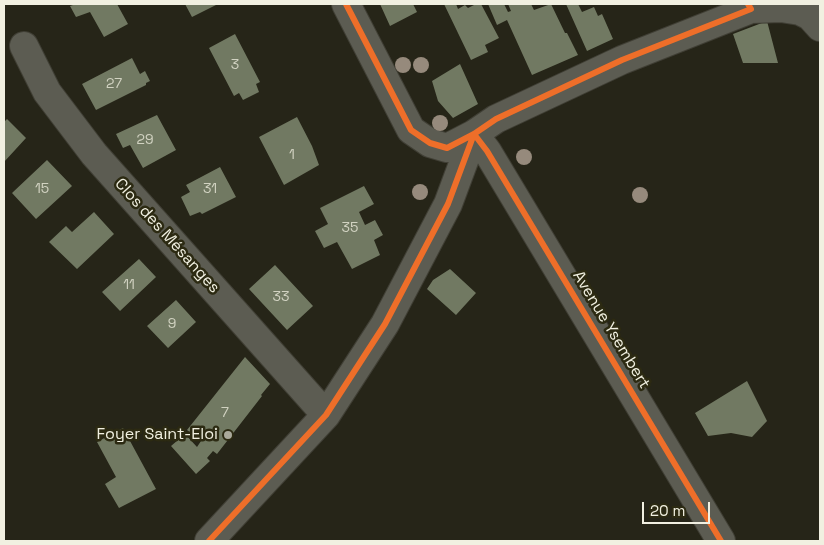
<!DOCTYPE html>
<html>
<head>
<meta charset="utf-8">
<style>
	body { margin:0 }
	#map { position:relative; width:824px; height:545px; overflow:hidden; background:#262518; font-family:"Space Grotesk",sans-serif }
	canvas { display:block }
	.frame { position:absolute; inset:0; border:5px solid #f1f0e1; pointer-events:none }
	.scale { position:absolute; left:642px; top:502px; width:68px; height:22px; box-sizing:border-box; border:2px solid #f1f0e1; border-top:0; padding-left:6px; font-size:15px; line-height:18px; white-space:nowrap; color:#f1f0e1; -webkit-text-stroke:4px #2c2a12; paint-order:stroke }
</style>
</head>
<body>
<div id="map">
<canvas width="824" height="545"></canvas>
<div class="frame"></div>
<div class="scale">20 m</div>
</div>
<script>
const context = document.querySelector('canvas').getContext('2d');
context.lineJoin = 'round';
function fillPath(path, color) {
  context.fillStyle = color;
  context.fill(path, 'evenodd');
}
function poly(rows) {
  const path = new Path2D();
  for (const r of rows) {
    path.moveTo(r[0], r[1]);
    for (let i = 2; i < r.length; i += 2) path.lineTo(r[i], r[i + 1]);
  }
  return path;
}
function stroke(path, color, width, dash) {
  context.strokeStyle = color;
  context.lineWidth = width;
  context.lineCap = dash ? 'butt' : 'round';
  context.setLineDash(dash || []);
  context.stroke(path);
}
function label(font, color, halo, rows, align = 'center') {
  context.font = font + ' "Space Grotesk",sans-serif';
  context.lineWidth = 5;
  context.setLineDash([]);
  context.textBaseline = 'middle';
  context.strokeStyle = halo;
  context.fillStyle = color;
  for (const [text, x, y, turn = 0] of rows) {
    context.save();
    context.translate(x, y);
    context.rotate((+turn || 0) * Math.PI / 180);
    context.textAlign = isNaN(turn) ? turn : align;
    if (halo) context.strokeText(text, 0, 0);
    context.fillText(text, 0, 0);
    context.restore();
  }
}
const building = poly([
	[76,4,117,4,128,24,104,37,90,12,76,17,70,6],
	[185,4,218,4,192,17],
	[380,4,413,4,417,12,390,26],
	[444,4,456,4,458,9,465,5,468,8,476,4,481,4,499,38,485,45,488,52,471,60],
	[488,4,504,4,508,12,511,11,508,4,531,4,534,10,551,4,565,33,567,33,578,55,532,75,507,20,497,25],
	[566,4,578,4,582,12,594,7,598,16,602,14,613,39,587,51],
	[767,21,778,63,743,63,733,34],
	[235,34,260,82,256,84,259,92,243,100,239,93,234,96,209,48],
	[132,58,140,74,145,71,150,81,146,83,146,85,96,110,82,84],
	[460,64,478,104,453,118,438,101,432,81],
	[157,115,176,150,143,168,130,145,123,148,116,134],
	[297,117,312,146,319,165,284,185,259,137],
	[7,119,26,138,4,162,4,122],
	[47,160,72,186,36,219,12,193],
	[220,167,236,197,202,214,200,212,190,216,181,197,190,192,186,185],
	[364,186,374,204,359,212,365,225,375,220,383,235,374,240,380,255,352,269,337,242,324,248,315,231,328,224,320,208],
	[94,212,114,234,77,269,49,242,66,226,72,232],
	[139,259,156,277,120,311,102,292],
	[275,265,313,306,287,330,249,289],
	[450,269,476,293,456,315,427,289,433,280],
	[176,300,196,322,168,348,147,326],
	[245,357,270,384,261,395,262,396,217,454,213,451,207,458,210,461,196,474,171,446,185,434,197,447,201,441,187,430],
	[747,381,767,421,752,437,731,433,708,436,695,413],
	[123,428,156,489,119,508,105,484,116,477,97,442]
]);
const minor = poly([
	[346,4,411,130,430,143,447,148,474,134,496,119,622,60,751,9,781,8,800,11,810,16,820,27],
	[24,46,47,92,94,154,326,415],
	[474,134,487,151,721,541],
	[209,541,326,415,385,324,448,204,474,134]
]);
const cycleway = poly([
	[346,4,411,130,430,143,447,148,474,134,496,119,622,60,751,9,748,4],
	[474,134,487,151,721,541],
	[209,541,326,415,385,324,448,204,474,134]
]);
const trees = [
	[403,65],
	[421,65],
	[440,123],
	[524,157],
	[420,192],
	[640,195]
];
const markers = [
	[228,435,5,"#aaa99b"]
];
const numberNames = [
	["3",235,65],
	["27",114,84],
	["29",145,140],
	["1",292,155],
	["15",42,189],
	["31",210,189],
	["35",350,228],
	["11",129,285],
	["33",281,297],
	["9",172,324],
	["7",225,413]
];
const streetNames = [
	["Clos des Mésanges",167,236,48],
	["Avenue Ysembert",611,330,59]
];
const poiNames = [
	["Foyer Saint-Eloi",218,435]
];
fillPath(building, '#717962');
stroke(minor, '#403f35', 30);
stroke(minor, '#5c5c52', 28);
stroke(cycleway, '#ee6e29', 6);
context.fillStyle = '#968a7c';
for (const [x, y] of trees) {
  context.beginPath();
  context.arc(x, y, 8, 0, 2 * Math.PI);
  context.fill();
}
for (const [x, y, r, color] of markers) {
  const dot = new Path2D();
  dot.arc(x, y, r, 0, 2 * Math.PI);
  context.fillStyle = color;
  context.fill(dot);
  stroke(dot, '#2c2a12', 2);
}
label('14px', '#d1d2c1', null, numberNames);
label('16px', '#f1f0e1', '#2c2a12', streetNames);
label('16px', '#f1f0e1', '#2c2a12', poiNames, 'right');
</script>
</body>
</html>
